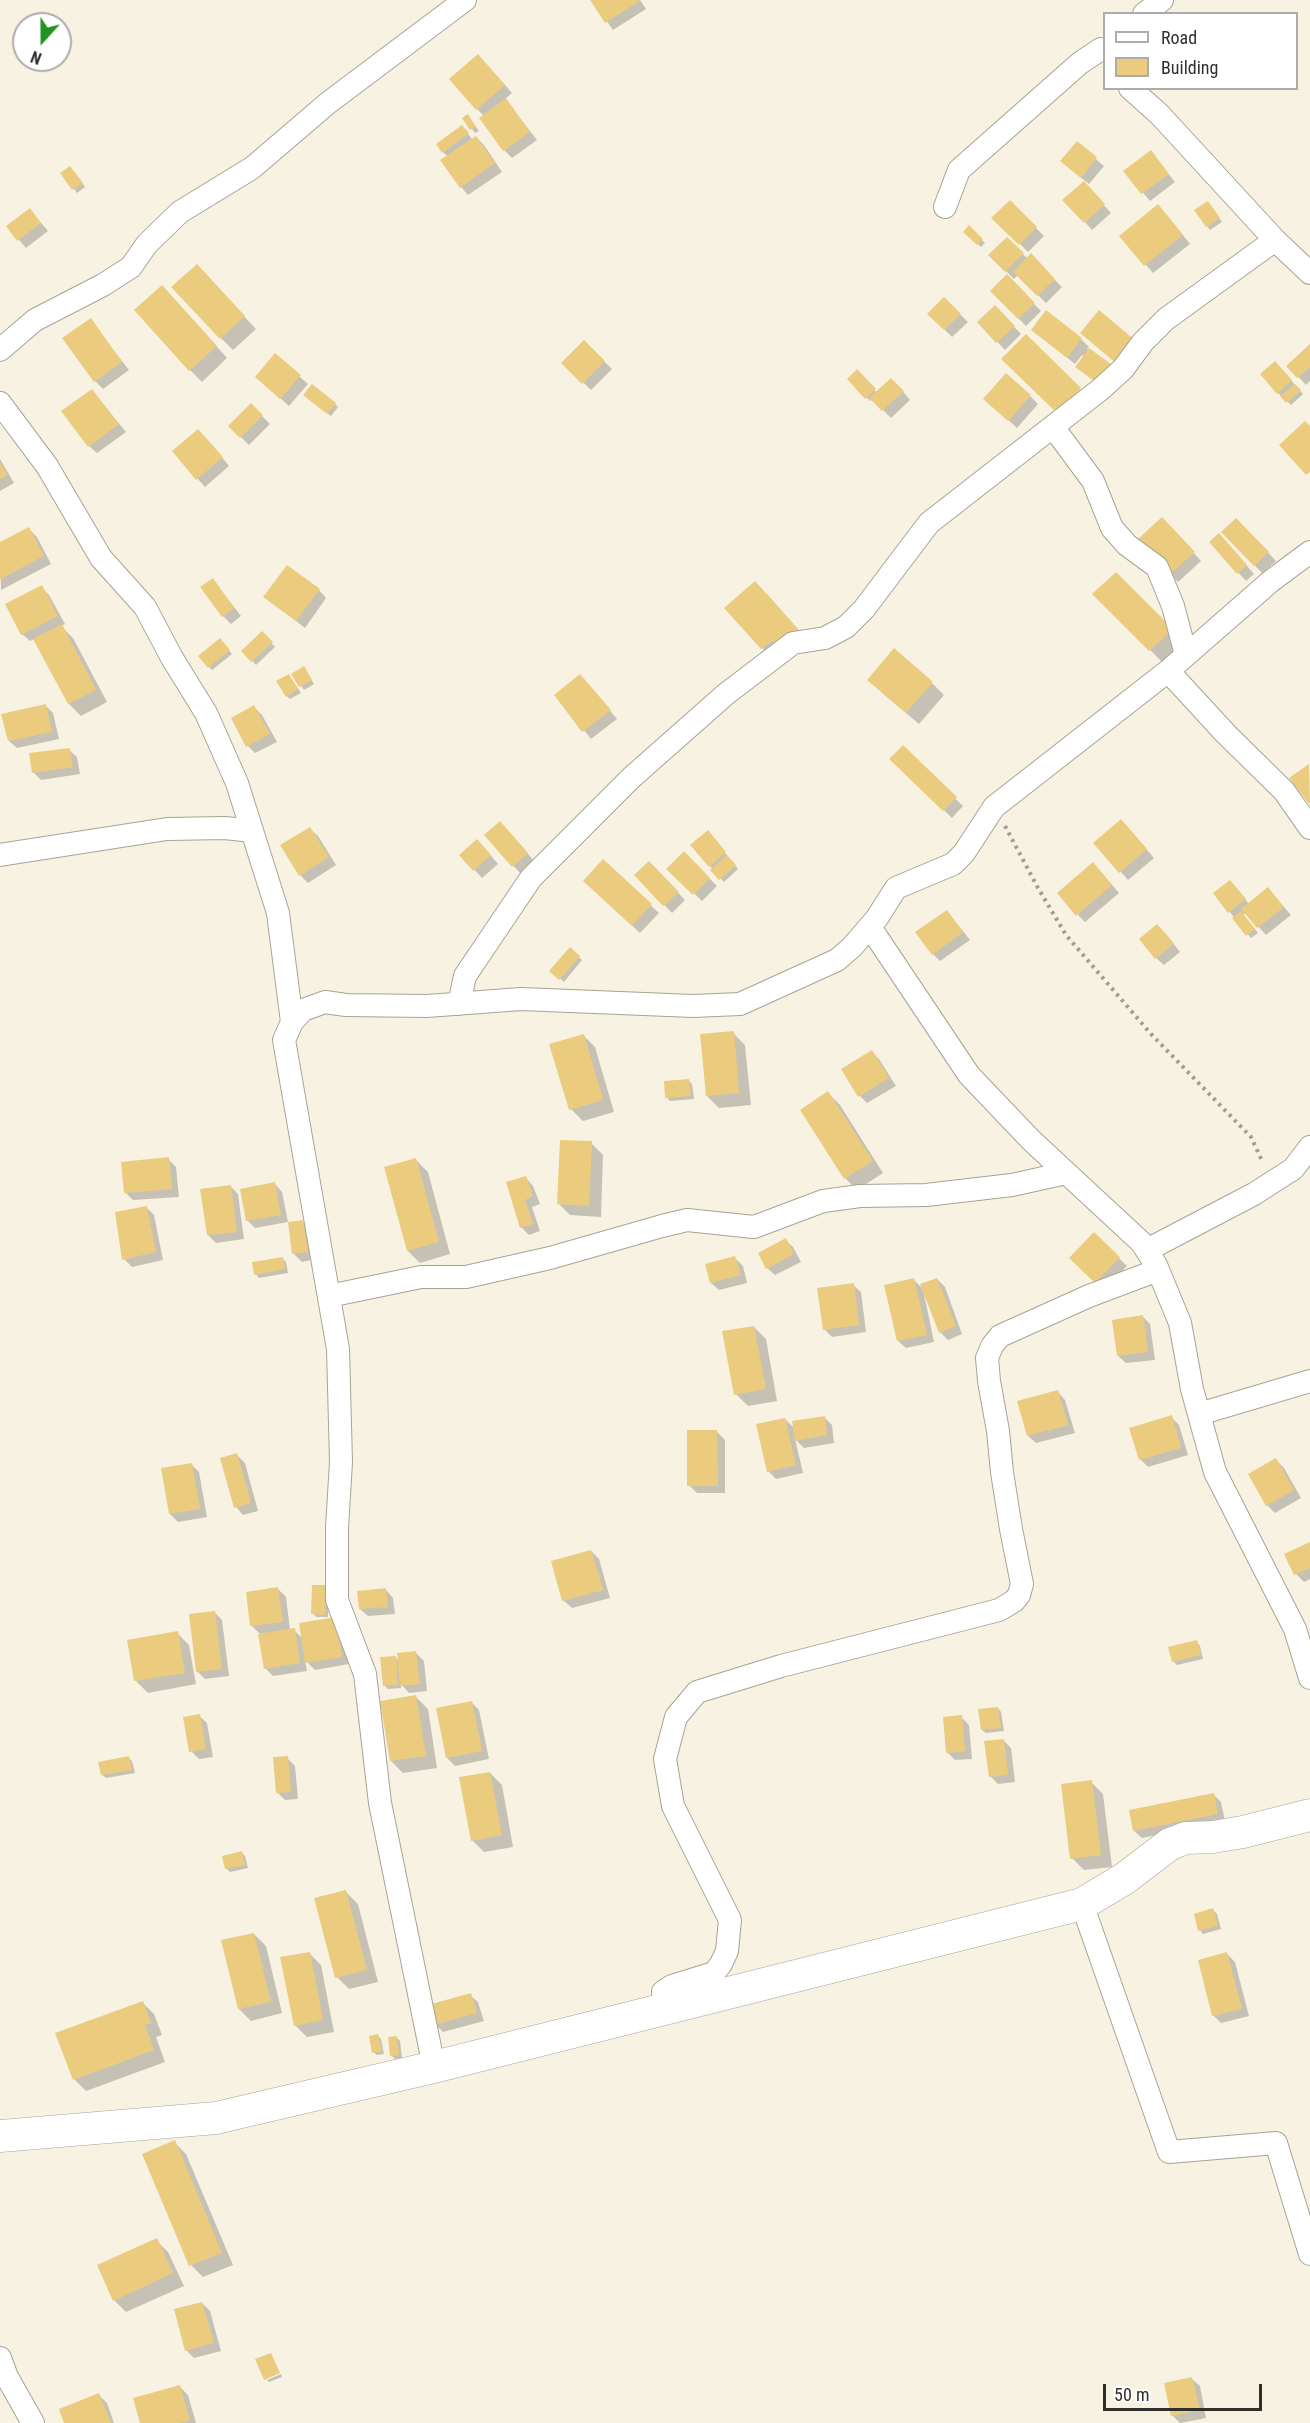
<!DOCTYPE html>
<html>
<head>
<meta charset="utf-8">
<style>
	body { margin:0 }
	#map { position:relative; width:1310px; height:2423px; overflow:hidden; background:#f8f2e3; font-family:"Roboto Condensed",sans-serif }
	canvas { display:block }
	.legend { position:absolute; left:1103px; top:12px; width:195px; height:78px; box-sizing:border-box; background:#fff; border:2px solid #adacaa; margin:0; padding:8px 10px; list-style:none; font-size:18px; color:#312f2a }
	.legend li { display:flex; align-items:center; gap:12px; height:30px }
	.legend b { width:30px; border:2px solid #adacaa }
	.north { position:absolute; left:12px; top:12px; width:60px; height:60px; box-sizing:border-box; background:#fff; border:2px solid #adacaa; border-radius:50%; rotate:201deg; font-size:16px; font-weight:700; line-height:24px; text-align:center; color:#312f2a }
	.north::after { content:''; display:block; margin:auto; width:21px; height:27px; background:#219420; clip-path:polygon(50% 0,100% 100%,50% 72%,0 100%) }
	.scale { position:absolute; left:1103px; top:2384px; width:159px; height:27px; box-sizing:border-box; border:3px solid #312f2a; border-top:0; padding-left:8px; font-size:18px; line-height:21px; white-space:nowrap; color:#312f2a; -webkit-text-stroke:4px #fff; paint-order:stroke }
</style>
</head>
<body>
<div id="map">
<canvas width="1310" height="2423"></canvas>
<ul class="legend">
<li><b style="height:8px;background:#fff"></b>Road</li>
<li><b style="height:16px;background:#ebcc7e"></b>Building</li>
</ul>
<div class="north">N</div>
<div class="scale">50 m</div>
</div>
<script>
const context = document.querySelector('canvas').getContext('2d');
context.lineJoin = 'round';
function fillPath(path, color) {
  context.fillStyle = color;
  context.fill(path, 'evenodd');
}
function poly(rows) {
  const path = new Path2D();
  for (const r of rows) {
    path.moveTo(r[0], r[1]);
    for (let i = 2; i < r.length; i += 2) path.lineTo(r[i], r[i + 1]);
  }
  return path;
}
function stroke(path, color, width, dash) {
  context.strokeStyle = color;
  context.lineWidth = width;
  context.lineCap = dash ? 'butt' : 'round';
  context.setLineDash(dash || []);
  context.stroke(path);
}
const shadow = poly([
	[592,0,640,0,646,9,613,30],
	[486,64,512,93,505,99,537,140,512,158,504,150,484,116,477,109],
	[468,116,479,131,475,133,464,119],
	[465,130,473,140,476,137,484,145,502,172,468,195,461,187,448,157,443,152],
	[1077,143,1104,166,1089,184,1070,169],
	[1151,152,1175,182,1150,201,1125,171],
	[73,171,85,187,77,193,62,173],
	[1091,191,1111,213,1092,230,1085,222],
	[1010,202,1044,236,1028,252,994,218],
	[1211,206,1222,222,1210,230,1196,211],
	[30,210,48,231,26,248,8,227],
	[1166,214,1190,244,1153,273,1121,236],
	[969,228,985,243,981,247,965,232],
	[1007,239,1028,259,1031,256,1062,287,1046,303,1018,275,1014,279,990,255],
	[1007,276,1041,311,1026,326,992,291],
	[208,278,256,329,233,350,221,338],
	[174,299,227,358,202,382,190,370],
	[944,299,968,322,952,337,929,314],
	[995,307,1021,334,1005,350,979,322],
	[90,320,129,370,103,389,95,381],
	[1033,330,1081,339,1089,347,1087,349,1114,368,1109,393,1077,367,1084,357,1082,355,1075,364],
	[584,342,612,369,591,390,563,363],
	[1310,346,1310,381,1306,385,1288,366],
	[275,355,308,384,289,406,262,382],
	[1283,371,1303,394,1291,405,1278,393],
	[857,372,877,393,899,387,910,400,891,418,872,399,870,401,849,379],
	[92,391,126,432,97,453,89,446],
	[1030,396,1038,404,1017,428,993,406],
	[308,399,335,404,338,407,331,416],
	[251,405,270,424,249,445,230,426],
	[206,438,229,466,205,487,174,452],
	[0,459,14,483,0,491],
	[1236,520,1276,561,1262,573,1223,532],
	[1170,527,1201,561,1178,582,1170,574],
	[29,529,37,537,51,564,1,590,0,544],
	[1211,543,1227,543,1254,574,1246,581],
	[1116,574,1183,642,1162,662,1095,594],
	[213,580,241,616,231,624,223,616],
	[41,587,49,595,65,624,61,626,73,638,107,702,81,716,69,704,35,639,30,641,22,634],
	[319,590,326,598,305,628,265,597],
	[767,594,809,642,774,660,762,648],
	[262,633,275,647,256,665,243,651],
	[223,644,232,654,212,670,209,667],
	[307,672,314,684,304,690,293,674],
	[289,676,301,693,290,699,287,696],
	[932,683,944,695,919,724,881,692],
	[588,684,617,719,591,739,556,695],
	[46,706,53,713,59,739,17,748,9,741],
	[254,707,262,715,277,742,255,753,248,746],
	[903,747,963,806,952,818,891,759],
	[69,750,77,757,80,774,41,780,33,772],
	[310,829,318,836,336,865,308,883,300,875],
	[1129,829,1154,858,1128,880,1096,843],
	[507,830,535,862,521,874,486,835],
	[715,840,738,869,724,882,692,846],
	[485,849,498,864,482,878,461,855],
	[684,853,717,886,702,901,669,869],
	[603,861,659,913,640,933,593,889],
	[649,863,685,900,672,913,636,875],
	[1101,872,1119,893,1085,922,1078,915],
	[1268,889,1291,915,1266,935,1246,913,1243,915,1258,933,1251,938,1215,894,1238,890,1249,904],
	[947,911,970,940,940,961,933,954],
	[1165,933,1180,952,1164,965,1156,958],
	[570,949,582,960,564,982,551,971],
	[733,1033,745,1045,751,1105,719,1108,707,1096],
	[583,1035,595,1047,614,1112,583,1121,571,1109],
	[872,1052,879,1059,896,1086,867,1103,860,1096],
	[689,1081,692,1084,694,1099,670,1101,667,1098],
	[828,1093,840,1105,883,1173,857,1190,845,1178],
	[591,1143,603,1155,601,1217,570,1215,558,1203],
	[168,1159,176,1167,179,1197,133,1200,126,1193],
	[416,1160,428,1172,450,1254,420,1263,408,1251],
	[526,1178,533,1186,540,1204,532,1207,540,1231,529,1235,521,1227],
	[275,1184,282,1192,288,1222,255,1228,247,1220],
	[230,1186,238,1194,244,1239,216,1243,208,1235],
	[146,1207,154,1215,163,1260,132,1267,124,1259],
	[303,1222,311,1229,315,1259,302,1262,294,1254,289,1223],
	[1094,1234,1127,1266,1103,1290,1071,1258],
	[785,1240,793,1247,801,1262,775,1275,767,1268],
	[282,1258,286,1262,288,1273,259,1278,256,1274],
	[735,1258,743,1266,747,1283,719,1290,711,1283],
	[937,1279,945,1287,962,1334,948,1340,940,1332],
	[914,1280,923,1289,934,1342,906,1348,898,1341],
	[853,1285,861,1292,866,1332,832,1337,824,1329],
	[1142,1316,1150,1324,1155,1360,1126,1363,1118,1356],
	[754,1327,766,1339,777,1401,748,1406,736,1394],
	[1058,1392,1065,1400,1075,1433,1036,1443,1028,1436],
	[824,1417,832,1425,834,1443,804,1448,795,1439,803,1473,776,1479,768,1471,785,1419,795,1429],
	[1171,1417,1179,1425,1188,1455,1148,1467,1140,1459],
	[717,1432,725,1440,725,1493,697,1493,689,1485],
	[237,1455,245,1463,258,1511,243,1515,236,1507],
	[1276,1460,1284,1468,1301,1498,1275,1513,1267,1505],
	[192,1465,199,1472,207,1517,178,1522,170,1514],
	[1310,1544,1310,1579,1304,1582,1296,1574,1286,1554],
	[591,1551,599,1559,610,1598,572,1608,564,1601,553,1562],
	[314,1586,329,1590,328,1617,316,1617,313,1613],
	[278,1589,286,1597,290,1630,294,1630,303,1639,343,1627,349,1664,315,1670,305,1660,307,1671,273,1676,265,1668,260,1634,252,1626],
	[386,1590,393,1598,395,1614,368,1616,360,1609],
	[214,1612,222,1620,229,1676,205,1679,197,1671],
	[177,1633,189,1645,196,1684,148,1693,136,1681],
	[1197,1642,1200,1646,1203,1659,1177,1665,1173,1661],
	[416,1653,424,1661,427,1691,409,1693,401,1684,401,1688,388,1689,384,1685,395,1657,399,1662],
	[416,1697,428,1709,437,1768,403,1773,391,1761],
	[472,1703,479,1710,489,1759,455,1766,447,1758],
	[998,1708,1001,1712,1004,1731,986,1733,982,1730],
	[199,1716,207,1723,213,1757,199,1759,191,1751],
	[961,1717,969,1725,972,1759,955,1760,947,1752],
	[1003,1740,1011,1748,1015,1782,998,1784,990,1776],
	[129,1758,132,1761,135,1773,106,1778,102,1775],
	[287,1758,295,1766,298,1799,285,1800,277,1792],
	[490,1773,502,1785,513,1847,484,1852,472,1840],
	[1091,1782,1103,1794,1112,1867,1084,1870,1072,1858],
	[1213,1794,1221,1802,1225,1821,1142,1838,1134,1831],
	[242,1853,245,1856,248,1868,230,1872,226,1868],
	[346,1892,358,1904,378,1982,349,1989,337,1977],
	[1213,1910,1217,1914,1221,1929,1203,1934,1200,1930],
	[254,1934,266,1946,282,2013,251,2021,239,2009],
	[309,1953,321,1965,334,2032,307,2037,295,2025],
	[1227,1954,1235,1962,1249,2016,1221,2023,1213,2015],
	[470,1995,478,2002,484,2021,443,2032,435,2024],
	[142,2002,154,2014,162,2035,156,2037,165,2062,86,2091,74,2079],
	[378,2036,381,2039,384,2054,377,2055,373,2052],
	[397,2038,400,2041,402,2058,395,2059,392,2056],
	[174,2142,186,2154,233,2265,203,2277,191,2265],
	[156,2240,168,2252,184,2286,126,2312,114,2300],
	[202,2303,210,2311,221,2351,194,2358,186,2350],
	[281,2374,282,2377,269,2382,267,2380],
	[1192,2379,1200,2386,1206,2418,1180,2423,1172,2415],
	[180,2387,188,2395,196,2423,141,2423],
	[99,2395,107,2403,114,2423,66,2423]
]);
const building = poly([
	[590,0,641,0,605,23],
	[478,54,505,85,476,110,449,79],
	[506,98,530,132,503,151,479,118],
	[468,114,476,127,470,130,462,118],
	[462,125,469,133,442,153,436,144],
	[476,136,495,163,460,188,440,160],
	[1077,141,1097,157,1081,178,1060,161],
	[1151,150,1169,174,1141,194,1123,171],
	[70,166,83,183,72,190,60,173],
	[1084,181,1105,204,1084,223,1062,200],
	[1010,200,1037,227,1019,245,991,218],
	[1208,201,1220,218,1206,227,1194,210],
	[1158,204,1183,235,1144,266,1119,236],
	[30,208,41,223,17,241,6,226],
	[969,225,983,239,977,245,963,232],
	[1007,237,1024,253,1005,272,988,255],
	[1031,253,1055,279,1037,296,1013,272],
	[197,264,245,316,220,339,171,287],
	[1007,274,1035,303,1018,319,990,291],
	[162,285,217,346,189,371,134,310],
	[944,297,961,314,944,330,927,314],
	[995,305,1015,326,996,343,977,322],
	[1046,310,1082,338,1067,358,1031,330],
	[1099,310,1136,341,1117,364,1080,333],
	[91,318,122,362,94,382,62,338],
	[1026,334,1081,388,1057,413,1001,359],
	[584,340,605,361,582,384,561,363],
	[1310,344,1310,367,1297,378,1286,366],
	[1089,348,1115,367,1101,386,1075,367],
	[275,353,301,375,280,399,255,377],
	[1275,361,1292,380,1277,394,1260,374],
	[857,369,876,389,865,399,847,379],
	[1006,373,1031,395,1008,421,983,399],
	[891,378,904,391,882,411,869,398],
	[312,384,336,403,327,414,303,395],
	[1295,384,1301,390,1286,403,1280,396],
	[92,389,119,424,88,447,61,411],
	[251,403,263,415,240,438,228,426],
	[1305,421,1310,426,1310,472,1306,475,1279,445],
	[198,429,223,457,196,480,172,451],
	[0,462,7,475,0,479],
	[1162,517,1195,552,1169,575,1138,539],
	[1236,518,1269,552,1254,566,1221,532],
	[29,527,44,556,0,579,0,542],
	[1219,533,1247,565,1237,574,1209,542],
	[287,565,320,589,296,621,263,597],
	[1116,572,1173,629,1149,651,1092,594],
	[213,578,234,608,222,617,200,587],
	[755,581,798,629,777,647,772,641,761,649,724,608],
	[42,585,58,616,21,635,5,604],
	[62,624,96,690,68,704,33,639],
	[262,631,273,642,251,662,241,651],
	[220,638,230,650,208,668,198,656],
	[894,648,933,682,906,713,867,680],
	[304,666,312,680,299,687,291,674],
	[289,674,298,689,286,697,276,681],
	[580,674,611,710,582,732,554,695],
	[46,704,52,732,8,741,1,714],
	[254,705,270,734,246,747,231,718],
	[903,745,957,797,943,811,889,759],
	[70,748,73,767,32,773,29,753],
	[1309,764,1310,803,1309,804,1289,778],
	[1121,819,1147,849,1119,873,1093,843],
	[500,821,528,853,512,867,484,835],
	[310,827,329,857,299,876,280,845],
	[708,830,726,852,709,867,690,845],
	[477,839,491,855,473,871,459,855],
	[684,851,710,878,693,895,666,869],
	[727,855,736,865,719,880,710,870],
	[603,859,652,904,632,926,583,881],
	[649,861,679,892,663,906,634,875],
	[1093,862,1112,885,1076,916,1057,893],
	[1230,880,1246,899,1228,913,1213,893],
	[1268,887,1284,907,1257,928,1241,909],
	[947,910,963,932,932,955,915,932],
	[1241,911,1255,929,1246,936,1232,918],
	[1157,924,1174,943,1155,959,1139,939],
	[570,947,580,956,559,980,549,971],
	[734,1031,739,1093,706,1096,700,1034],
	[584,1034,603,1100,569,1110,549,1044],
	[872,1050,889,1078,858,1097,841,1069],
	[689,1079,691,1096,665,1098,664,1081],
	[828,1091,873,1161,844,1179,800,1110],
	[560,1140,592,1141,589,1206,557,1204],
	[169,1157,172,1189,124,1193,121,1162],
	[416,1158,439,1242,407,1251,384,1167],
	[526,1176,533,1196,525,1200,533,1224,520,1228,506,1182],
	[275,1182,281,1215,246,1221,240,1189],
	[231,1185,237,1232,207,1235,200,1189],
	[147,1206,156,1252,122,1260,115,1212],
	[303,1220,308,1252,292,1254,288,1222],
	[1094,1232,1120,1257,1095,1283,1069,1258],
	[786,1238,794,1254,766,1269,758,1253],
	[735,1256,741,1275,710,1283,705,1264],
	[283,1257,285,1269,254,1275,252,1262],
	[914,1278,927,1335,897,1341,884,1285],
	[937,1278,956,1326,939,1333,920,1284],
	[854,1283,859,1325,823,1330,817,1288],
	[1143,1315,1148,1352,1117,1356,1112,1320],
	[754,1326,766,1389,734,1395,722,1331],
	[1058,1390,1068,1425,1027,1436,1017,1401],
	[1172,1415,1181,1448,1139,1460,1129,1428],
	[825,1416,827,1435,795,1441,792,1421],
	[785,1418,796,1465,767,1472,756,1424],
	[687,1430,717,1430,718,1486,687,1486],
	[237,1453,251,1503,234,1508,220,1458],
	[1276,1458,1294,1490,1266,1506,1248,1474],
	[192,1463,200,1509,169,1514,161,1468],
	[1310,1542,1310,1568,1294,1575,1284,1554],
	[591,1550,603,1590,562,1601,551,1561],
	[312,1585,326,1585,325,1615,311,1614],
	[278,1587,283,1622,250,1626,246,1592],
	[386,1588,388,1607,359,1609,357,1591],
	[215,1611,222,1669,196,1672,189,1614],
	[336,1617,342,1657,305,1663,299,1623],
	[295,1628,300,1663,264,1669,258,1634],
	[178,1631,185,1673,134,1681,127,1640],
	[1197,1640,1201,1655,1172,1662,1168,1647],
	[416,1651,420,1684,400,1686,397,1653],
	[396,1656,398,1685,383,1686,380,1657],
	[416,1695,426,1756,390,1761,380,1701],
	[472,1701,482,1751,446,1758,436,1708],
	[998,1707,1001,1728,981,1730,978,1709],
	[200,1714,206,1749,189,1752,183,1717],
	[962,1715,965,1751,946,1753,943,1717],
	[1004,1739,1008,1775,989,1777,984,1741],
	[129,1756,132,1770,101,1775,98,1762],
	[288,1756,291,1792,276,1793,273,1757],
	[490,1772,502,1835,471,1841,459,1777],
	[1092,1780,1101,1855,1070,1859,1061,1784],
	[1214,1793,1218,1814,1133,1831,1129,1810],
	[242,1851,245,1865,225,1869,222,1856],
	[346,1890,367,1970,335,1978,314,1898],
	[1213,1908,1218,1926,1198,1931,1194,1914],
	[254,1933,271,2002,238,2009,221,1940],
	[310,1952,323,2020,294,2026,280,1957],
	[1227,1952,1242,2009,1212,2016,1198,1960],
	[471,1993,477,2013,434,2025,428,2005],
	[143,2001,151,2023,145,2025,154,2050,73,2080,55,2033],
	[378,2034,382,2051,372,2053,369,2036],
	[397,2036,399,2055,390,2056,388,2037],
	[175,2140,222,2253,189,2266,142,2154],
	[157,2238,173,2273,113,2301,97,2265],
	[202,2302,214,2343,185,2351,174,2309],
	[271,2353,280,2373,264,2380,255,2359],
	[1192,2377,1200,2410,1171,2416,1164,2383],
	[180,2385,190,2420,180,2423,140,2423,133,2398],
	[99,2393,111,2423,64,2423,59,2409]
]);
const path = poly([
	[1005,826,1038,888,1066,935,1151,1034,1251,1137,1263,1163]
]);
const street = poly([
	[1144,14,1162,0],
	[1130,88,1160,115,1275,240,1310,273],
	[945,207,959,170,1080,63,1101,49],
	[0,350,35,320,103,285,131,267,147,244,180,212,252,168,328,103,465,0],
	[0,403,47,466,101,558,145,607,172,658,206,713,237,783,278,913,292,1022],
	[1053,427,1093,481,1112,528,1127,545,1157,567,1173,606,1186,655],
	[1168,671,1226,734,1284,791,1310,828],
	[0,855,167,829,225,828,252,831],
	[870,927,969,1075,1031,1140,1142,1243,1156,1265,1180,1323,1192,1389,1215,1472,1295,1629,1310,1678],
	[459,1004,465,976,531,878,631,778,726,694,793,643,825,638,846,627,864,609,929,523,1101,389,1123,369,1143,342,1166,319,1275,240],
	[1147,1250,1254,1194,1293,1169,1310,1147],
	[329,1296,421,1277,466,1277,550,1258,662,1226,687,1220,754,1227,823,1201,860,1196,926,1195,1012,1185,1066,1173],
	[1199,1414,1310,1381],
	[1082,1904,1169,2152,1276,2143,1310,2254],
	[665,2009,663,1992,672,1986,714,1973,721,1964,727,1951,730,1920,673,1806,665,1759,676,1717,697,1692,781,1666,999,1610,1014,1601,1019,1595,1022,1584,1011,1529,1002,1472,998,1431,989,1381,987,1358,992,1346,1000,1336,1089,1296,1158,1270],
	[434,2067,380,1803,365,1674,337,1600,337,1528,341,1462,338,1349,284,1040,292,1022,303,1010,325,1002,346,1005,427,1006,521,999,693,1006,740,1004,837,960,852,947,877,918,896,888,953,864,964,853,994,807,1168,671,1271,581,1310,552],
	[0,2358,7,2377,33,2423]
]);
const secondary = poly([
	[0,2136,216,2118,434,2067,1082,1904,1124,1879,1170,1844,1186,1838,1213,1837,1243,1832,1310,1815]
]);
fillPath(shadow, '#0003');
fillPath(building, '#ebcc7e');
stroke(street, '#a9a395', 24);
stroke(secondary, '#a9a395', 33);
stroke(path, '#a19d92', 4, [3, 4.5]);
stroke(street, '#fff', 22);
stroke(secondary, '#fff', 32);
</script>
</body>
</html>
